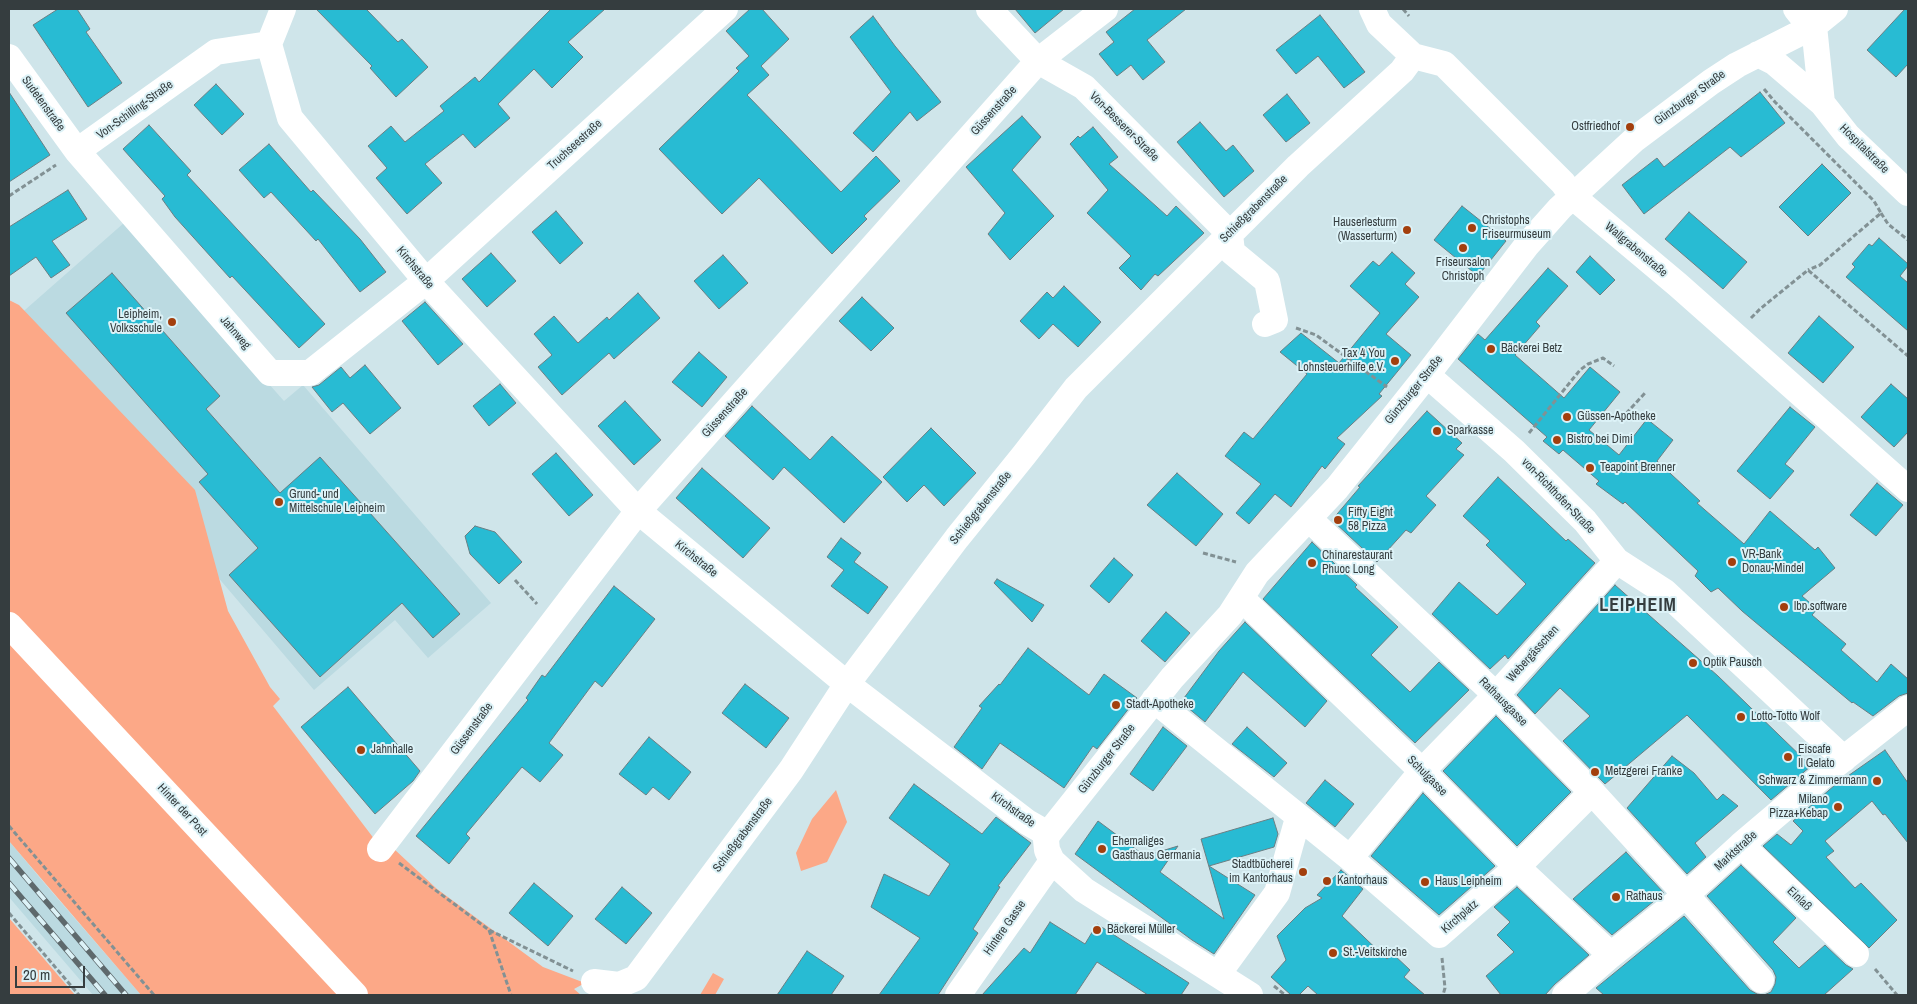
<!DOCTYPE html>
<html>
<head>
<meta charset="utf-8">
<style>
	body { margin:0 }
	#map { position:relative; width:1917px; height:1004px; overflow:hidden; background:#cfe5ea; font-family:"Archivo Narrow",sans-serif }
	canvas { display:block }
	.frame { position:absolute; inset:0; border:10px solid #353d3f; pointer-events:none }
	.scale { position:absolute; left:15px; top:966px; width:70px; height:22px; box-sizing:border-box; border:2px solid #353d3f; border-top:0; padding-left:6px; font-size:15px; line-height:18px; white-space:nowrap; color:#353d3f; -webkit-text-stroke:4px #dcf2f7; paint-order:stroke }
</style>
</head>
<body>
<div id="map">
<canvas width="1917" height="1004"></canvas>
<div class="frame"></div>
<div class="scale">20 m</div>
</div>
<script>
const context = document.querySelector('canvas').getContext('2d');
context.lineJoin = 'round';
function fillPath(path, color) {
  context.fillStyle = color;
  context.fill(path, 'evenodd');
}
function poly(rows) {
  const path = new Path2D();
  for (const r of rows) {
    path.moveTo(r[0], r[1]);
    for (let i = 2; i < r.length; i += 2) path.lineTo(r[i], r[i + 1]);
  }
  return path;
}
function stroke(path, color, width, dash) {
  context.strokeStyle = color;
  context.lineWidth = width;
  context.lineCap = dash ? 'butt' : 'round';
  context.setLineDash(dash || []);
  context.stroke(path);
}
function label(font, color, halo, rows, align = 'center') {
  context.font = font + ' "Archivo Narrow",sans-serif';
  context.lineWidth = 4;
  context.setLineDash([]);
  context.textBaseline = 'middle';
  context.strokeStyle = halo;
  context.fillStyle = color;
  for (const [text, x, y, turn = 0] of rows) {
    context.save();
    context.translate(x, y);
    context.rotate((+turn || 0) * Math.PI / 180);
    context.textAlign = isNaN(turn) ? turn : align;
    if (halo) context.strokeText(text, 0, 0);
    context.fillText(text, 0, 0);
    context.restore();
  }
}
const built = poly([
	[125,222,284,401,303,385,491,603,428,658,395,620,314,690,9,332,9,324],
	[9,841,45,884,141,995,93,995,14,903,9,897]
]);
const green = poly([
	[9,300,19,305,195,490,228,611,270,687,280,699,273,706,375,840,379,835,437,889,543,967,585,983,574,989,581,995,141,995,9,841],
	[836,790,847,822,827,862,801,871,796,853,812,819],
	[9,918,75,995,9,995],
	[713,973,724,979,715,995,700,995]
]);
const building = poly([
	[58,9,77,9,90,29,86,32,122,83,88,107,33,25,58,9],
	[316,9,366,9,398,42,402,39,428,67,396,97,370,68,372,66,316,9],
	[551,9,605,9,568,42,583,57,552,88,534,69,498,104,510,118,475,148,463,134,425,164,442,183,407,214,376,178,387,168,368,146,391,126,405,142,444,111,440,106,475,77,479,82,551,9],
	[750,9,762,9,789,39,761,66,769,75,747,95,841,192,876,156,900,181,864,216,867,219,832,254,759,178,722,214,659,149,739,71,736,68,749,56,726,31,750,9],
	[1015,9,1064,9,1035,33,1015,9],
	[1135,9,1186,9,1147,40,1165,62,1143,80,1131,65,1117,76,1099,54,1114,42,1106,32,1135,9],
	[1905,9,1908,9,1908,64,1896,77,1867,50,1905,9],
	[1320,15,1365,72,1344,88,1318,56,1296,74,1276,50,1320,15],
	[873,16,895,46,941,102,917,121,910,112,873,152,853,133,891,92,850,37,873,16],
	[216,84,244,114,222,135,194,105,216,84],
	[9,92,50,155,9,182,9,92],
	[1760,92,1785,123,1741,157,1730,147,1644,214,1622,185,1657,158,1664,167,1760,92],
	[1287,94,1310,123,1286,142,1263,115,1287,94],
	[1022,116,1041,137,1012,170,1054,216,1010,260,988,234,1005,213,966,167,1022,116],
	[1200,122,1226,151,1233,145,1254,171,1224,197,1177,142,1200,122],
	[149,125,191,171,187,175,325,324,299,348,232,276,230,278,175,217,162,199,165,196,123,149,149,125],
	[1093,127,1118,157,1109,164,1167,216,1176,206,1204,233,1158,276,1155,274,1141,290,1119,268,1131,256,1087,213,1108,190,1070,144,1078,136,1080,138,1093,127],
	[269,144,311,192,313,190,360,239,386,272,360,292,318,239,316,241,271,192,264,198,239,170,269,144],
	[1822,164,1851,193,1808,236,1779,207,1822,164],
	[68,190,87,219,52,241,70,265,51,278,36,257,9,276,9,227,68,190],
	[1462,206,1506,241,1478,276,1434,240,1462,206],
	[556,211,583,243,560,264,532,232,556,211],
	[1689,212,1747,262,1723,289,1665,239,1689,212],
	[1879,238,1908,264,1908,266,1900,276,1908,283,1908,331,1846,277,1855,267,1852,264,1869,244,1872,246,1879,238],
	[1392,252,1415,273,1405,284,1419,297,1386,334,1411,355,1379,394,1382,396,1337,438,1345,444,1325,469,1322,466,1291,507,1275,494,1249,524,1236,513,1261,484,1225,456,1244,432,1253,439,1307,374,1280,352,1301,333,1339,363,1380,313,1350,286,1373,261,1379,266,1392,252],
	[491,253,516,281,487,307,462,279,491,253],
	[723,255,748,283,719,309,694,281,723,255],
	[1590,256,1615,280,1600,295,1576,272,1590,256],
	[1548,268,1568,286,1536,322,1540,326,1515,355,1564,398,1590,367,1620,392,1589,430,1619,455,1647,419,1673,440,1657,461,1700,501,1697,503,1744,544,1770,511,1815,550,1818,547,1835,568,1802,596,1817,609,1812,615,1846,644,1841,650,1877,682,1891,664,1908,679,1908,693,1899,696,1873,716,1853,702,1852,703,1742,611,1718,588,1711,592,1695,576,1698,571,1625,502,1623,504,1596,484,1599,481,1563,450,1559,454,1543,441,1547,437,1458,359,1478,334,1485,340,1548,268],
	[112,273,220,396,206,409,280,493,320,457,460,614,433,638,402,603,320,677,229,575,258,548,199,482,208,474,66,313,112,273],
	[1064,286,1101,322,1078,347,1053,324,1039,339,1020,321,1047,292,1053,298,1064,286],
	[638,293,660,318,614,359,609,353,562,395,538,367,552,355,534,334,554,316,578,343,607,317,609,320,638,293],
	[862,297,894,328,871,351,839,321,862,297],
	[425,302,463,344,438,365,402,321,425,302],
	[1819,316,1854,347,1823,383,1788,353,1819,316],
	[699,352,727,377,702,407,672,382,699,352],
	[365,365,401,408,370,434,343,403,332,412,312,387,319,385,341,367,350,378,365,365],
	[500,384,516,403,489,426,473,406,500,384],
	[1891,384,1908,399,1908,432,1894,447,1861,417,1891,384],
	[625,401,661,440,634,465,598,426,625,401],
	[752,406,810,460,832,436,882,482,844,523,784,467,773,480,725,436,752,406],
	[1790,407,1815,427,1785,464,1794,471,1770,499,1737,471,1790,407],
	[1427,411,1462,443,1456,449,1464,455,1426,496,1436,505,1411,533,1406,530,1377,562,1332,520,1360,487,1358,486,1427,411],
	[931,428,976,473,944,506,924,485,907,502,883,477,931,428],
	[556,453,593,495,569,516,532,474,556,453],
	[702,468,770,528,743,558,676,498,702,468],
	[1177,473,1223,514,1196,546,1147,505,1177,473],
	[1498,477,1566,541,1568,539,1595,563,1508,659,1505,655,1490,669,1432,614,1459,582,1497,615,1526,584,1486,545,1490,541,1463,516,1498,477],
	[1877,483,1903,505,1876,536,1850,515,1877,483],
	[475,526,495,532,522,562,499,584,470,554,465,536,475,526],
	[841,538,861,553,854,562,888,587,868,614,831,586,844,570,827,557,841,538],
	[1312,542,1357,585,1355,587,1398,627,1371,655,1410,692,1439,662,1469,690,1415,743,1263,599,1312,542],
	[1114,558,1133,575,1109,603,1090,586,1114,558],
	[997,579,1044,605,1032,622,994,583,997,579],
	[1615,585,1718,676,1811,766,1771,800,1687,715,1605,784,1563,741,1590,716,1560,688,1535,714,1517,695,1615,585],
	[614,586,655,619,602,687,595,681,549,743,563,755,540,782,522,767,466,834,470,838,449,864,416,836,528,700,526,698,542,675,545,677,614,586],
	[1166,612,1190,633,1165,662,1141,641,1166,612],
	[1245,622,1327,701,1305,727,1243,672,1205,722,1181,702,1219,651,1245,622],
	[1028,648,1089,695,1104,674,1137,698,1097,749,1093,746,1064,788,1000,743,982,769,954,747,982,708,979,706,999,684,1000,685,1028,648],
	[745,684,789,718,766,748,722,713,745,684],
	[348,687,420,771,413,781,375,814,301,727,348,687],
	[1496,716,1571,792,1517,846,1443,771,1496,716],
	[1163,727,1187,746,1153,791,1130,774,1163,727],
	[1247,727,1287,763,1274,777,1232,744,1247,727],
	[649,737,691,772,669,800,653,787,646,795,619,774,649,737],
	[1885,750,1908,783,1908,843,1885,814,1883,815,1872,801,1825,841,1834,851,1826,857,1855,888,1861,883,1897,920,1869,948,1763,846,1777,834,1791,845,1803,831,1793,821,1835,785,1885,750],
	[1672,756,1694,773,1717,800,1723,794,1738,806,1695,843,1706,857,1687,874,1627,808,1672,756],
	[1325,780,1354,804,1335,827,1306,803,1325,780],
	[914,784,982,834,996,817,1031,843,998,886,1000,887,973,929,978,933,938,995,879,995,920,938,871,907,884,874,929,896,950,864,889,818,914,784],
	[1423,793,1495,866,1439,915,1371,856,1423,793],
	[1273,818,1278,834,1274,847,1209,866,1255,895,1214,954,1192,940,1075,854,1098,821,1145,856,1178,846,1160,872,1224,919,1201,839,1273,818],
	[1626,852,1664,893,1612,935,1573,899,1626,852],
	[1741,865,1796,918,1773,942,1799,968,1825,945,1846,965,1853,969,1824,995,1604,995,1596,988,1684,916,1750,990,1757,994,1764,995,1771,992,1775,984,1776,977,1773,970,1707,896,1741,865],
	[1341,870,1363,889,1342,916,1387,959,1393,954,1410,970,1404,977,1425,995,1318,995,1308,986,1299,995,1291,995,1271,977,1286,960,1277,936,1305,908,1322,898,1317,895,1341,870],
	[534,883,573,916,548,946,509,913,534,883],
	[622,887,652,913,626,944,595,919,622,887],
	[1517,887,1589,955,1555,984,1545,995,1501,995,1486,976,1514,952,1497,935,1510,922,1494,907,1517,887],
	[1050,922,1085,944,1097,924,1189,983,1181,995,1148,995,1097,962,1075,995,982,995,1024,948,1030,953,1050,922],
	[807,951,844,976,831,995,777,995,807,951]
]);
const path = poly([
	[1403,9,1409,16],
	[1764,89,1775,102,1874,201,1881,213,1820,265,1808,270],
	[9,196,56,165],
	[1881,213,1888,224,1908,240],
	[1751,318,1760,309,1808,270,1908,356],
	[1296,328,1316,335,1387,387],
	[1621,419,1645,393],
	[1529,433,1580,370,1588,364,1603,358,1614,366],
	[1203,553,1236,562],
	[515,580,537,604],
	[9,826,154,995],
	[399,863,489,930,573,971],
	[9,913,79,995],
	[489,930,511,995],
	[1442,958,1445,988,1443,995],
	[1875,969,1897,995],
	[1274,986,1285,995]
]);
const minor = poly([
	[283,9,269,44,290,118,426,281,638,511,847,684,1027,822,1048,834],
	[989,9,1038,61,1084,87,1230,234],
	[1372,9,1379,24,1413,56,1444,64,1563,183,1572,196,1678,285,1908,489],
	[1796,9,1804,19,1814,26],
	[1814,26,1822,103,1848,136,1908,193],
	[1758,54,1774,62,1822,103],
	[9,57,77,151,270,373,310,373,426,281,725,9],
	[77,151,216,52,269,44],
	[1230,234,1232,252,1267,281,1275,320,1265,324],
	[1427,375,1514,451,1585,521,1617,561,1665,592,1844,759],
	[1309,519,1496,695,1592,792,1686,895,1761,980],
	[1241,598,1422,771,1517,867,1611,955],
	[9,625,355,995],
	[1154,700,1350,858,1439,935,1517,867,1592,792],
	[1741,845,1856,954],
	[380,849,638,511,1038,61,1105,9],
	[1350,858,1422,771,1496,695,1617,561],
	[1218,974,1277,893,1298,818],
	[594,982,619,985,636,978,791,770,847,684,957,538,1024,455,1076,388,1298,166,1402,71,1413,56],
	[958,995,1052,861],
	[1250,995,1084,890,1052,861,1047,850,1046,840,1048,834,1172,678,1230,615,1257,573,1337,488,1427,375,1527,245,1560,208,1635,139,1711,82,1737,65,1814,26,1835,9],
	[1565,995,1611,955,1686,895,1741,845,1833,767,1908,708]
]);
const rail = poly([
	[9,858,126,995],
	[9,883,105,995]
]);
const markers = [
	[1630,127,5,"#a33f0d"],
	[1472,228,5,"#a33f0d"],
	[1407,230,5,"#a33f0d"],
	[1463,248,5,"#a33f0d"],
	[172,322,5,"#a33f0d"],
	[1491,349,5,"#a33f0d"],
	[1395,361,5,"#a33f0d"],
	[1567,417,5,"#a33f0d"],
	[1437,431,5,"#a33f0d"],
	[1557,440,5,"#a33f0d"],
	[1590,468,5,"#a33f0d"],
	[279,502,5,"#a33f0d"],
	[1338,520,5,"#a33f0d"],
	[1732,562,5,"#a33f0d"],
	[1312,563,5,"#a33f0d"],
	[1784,607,5,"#a33f0d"],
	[1693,663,5,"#a33f0d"],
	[1116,705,5,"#a33f0d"],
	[1741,717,5,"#a33f0d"],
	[361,750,5,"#a33f0d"],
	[1788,757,5,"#a33f0d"],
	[1595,772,5,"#a33f0d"],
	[1877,781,5,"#a33f0d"],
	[1838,807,5,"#a33f0d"],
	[1102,849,5,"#a33f0d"],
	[1303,872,5,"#a33f0d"],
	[1327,881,5,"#a33f0d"],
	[1425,882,5,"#a33f0d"],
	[1616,897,5,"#a33f0d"],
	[1097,930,5,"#a33f0d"],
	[1333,953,5,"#a33f0d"]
];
const streetNames = [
	["Günzburger Straße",1690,98,-36],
	["Sudetenstraße",43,104,54],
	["Von-Schilling-Straße",135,110,-36],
	["Güssenstraße",994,111,-48],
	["Von-Besserer-Straße",1124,127,45],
	["Truchseestraße",575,145,-42],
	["Hospitalstraße",1864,149,45],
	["Schießgrabenstraße",1254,209,-45],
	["Wallgrabenstraße",1636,250,40],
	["Kirchstraße",415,268,50],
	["Jahnweg",235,333,49],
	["Günzburger Straße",1414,390,-51],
	["Güssenstraße",725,413,-48],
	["von-Richthofen-Straße",1558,496,46],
	["Schießgrabenstraße",981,508,-51],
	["Kirchstraße",696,559,39],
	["Webergässchen",1533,654,-48],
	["Rathausgasse",1503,702,45],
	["Güssenstraße",472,729,-53],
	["Günzburger Straße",1107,759,-52],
	["Schulgasse",1427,776,45],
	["Hinter der Post",182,810,47],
	["Kirchstraße",1013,810,36],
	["Schießgrabenstraße",743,835,-53],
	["Marktstraße",1736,851,-42],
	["Einlaß",1799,899,44],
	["Kirchplatz",1460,917,-41],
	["Hintere Gasse",1005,928,-55]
];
const poiNames = [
	["Ostfriedhof",1620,127,"right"],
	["Christophs",1482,221],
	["Friseurmuseum",1482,235],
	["Hauserlesturm",1397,223,"right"],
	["(Wasserturm)",1397,237,"right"],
	["Friseursalon",1463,263,"center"],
	["Christoph",1463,277,"center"],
	["Leipheim,",162,315,"right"],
	["Volksschule",162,329,"right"],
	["Bäckerei Betz",1501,349],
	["Tax 4 You",1385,354,"right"],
	["Lohnsteuerhilfe e.V.",1385,368,"right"],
	["Güssen-Apotheke",1577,417],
	["Sparkasse",1447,431],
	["Bistro bei Dimi",1567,440],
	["Teapoint Brenner",1600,468],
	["Grund- und",289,495],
	["Mittelschule Leipheim",289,509],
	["Fifty Eight",1348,513],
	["58 Pizza",1348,527],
	["VR-Bank",1742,555],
	["Donau-Mindel",1742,569],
	["Chinarestaurant",1322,556],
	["Phuoc Long",1322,570],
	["lbp.software",1794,607],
	["Optik Pausch",1703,663],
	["Stadt-Apotheke",1126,705],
	["Lotto-Totto Wolf",1751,717],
	["Jahnhalle",371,750],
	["Eiscafe",1798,750],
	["Il Gelato",1798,764],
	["Metzgerei Franke",1605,772],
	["Schwarz & Zimmermann",1867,781,"right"],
	["Milano",1828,800,"right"],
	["Pizza+Kebap",1828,814,"right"],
	["Ehemaliges",1112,842],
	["Gasthaus Germania",1112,856],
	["Stadtbücherei",1293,865,"right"],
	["im Kantorhaus",1293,879,"right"],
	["Kantorhaus",1337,881],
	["Haus Leipheim",1435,882],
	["Rathaus",1626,897],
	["Bäckerei Müller",1107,930],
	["St.-Veitskirche",1343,953]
];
const districtNames = [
	["LEIPHEIM",1638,606]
];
fillPath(built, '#bbdae1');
fillPath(green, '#fca887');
fillPath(building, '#28bbd3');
stroke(building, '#6a7e83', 1);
stroke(path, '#829194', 3, [5, 2.5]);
stroke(minor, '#fff', 26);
stroke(rail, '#5e696c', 5.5);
stroke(rail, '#dcf2f7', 4, [11]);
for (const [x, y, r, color] of markers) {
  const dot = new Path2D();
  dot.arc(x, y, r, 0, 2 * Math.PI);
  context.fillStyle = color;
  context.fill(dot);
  stroke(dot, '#dcf2f7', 2);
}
label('12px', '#353d3f', '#dcf2f7', streetNames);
label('12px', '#353d3f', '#dcf2f7', poiNames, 'left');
context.letterSpacing = '1px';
label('bold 18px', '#353d3f', '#dcf2f7', districtNames);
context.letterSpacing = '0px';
</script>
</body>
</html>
